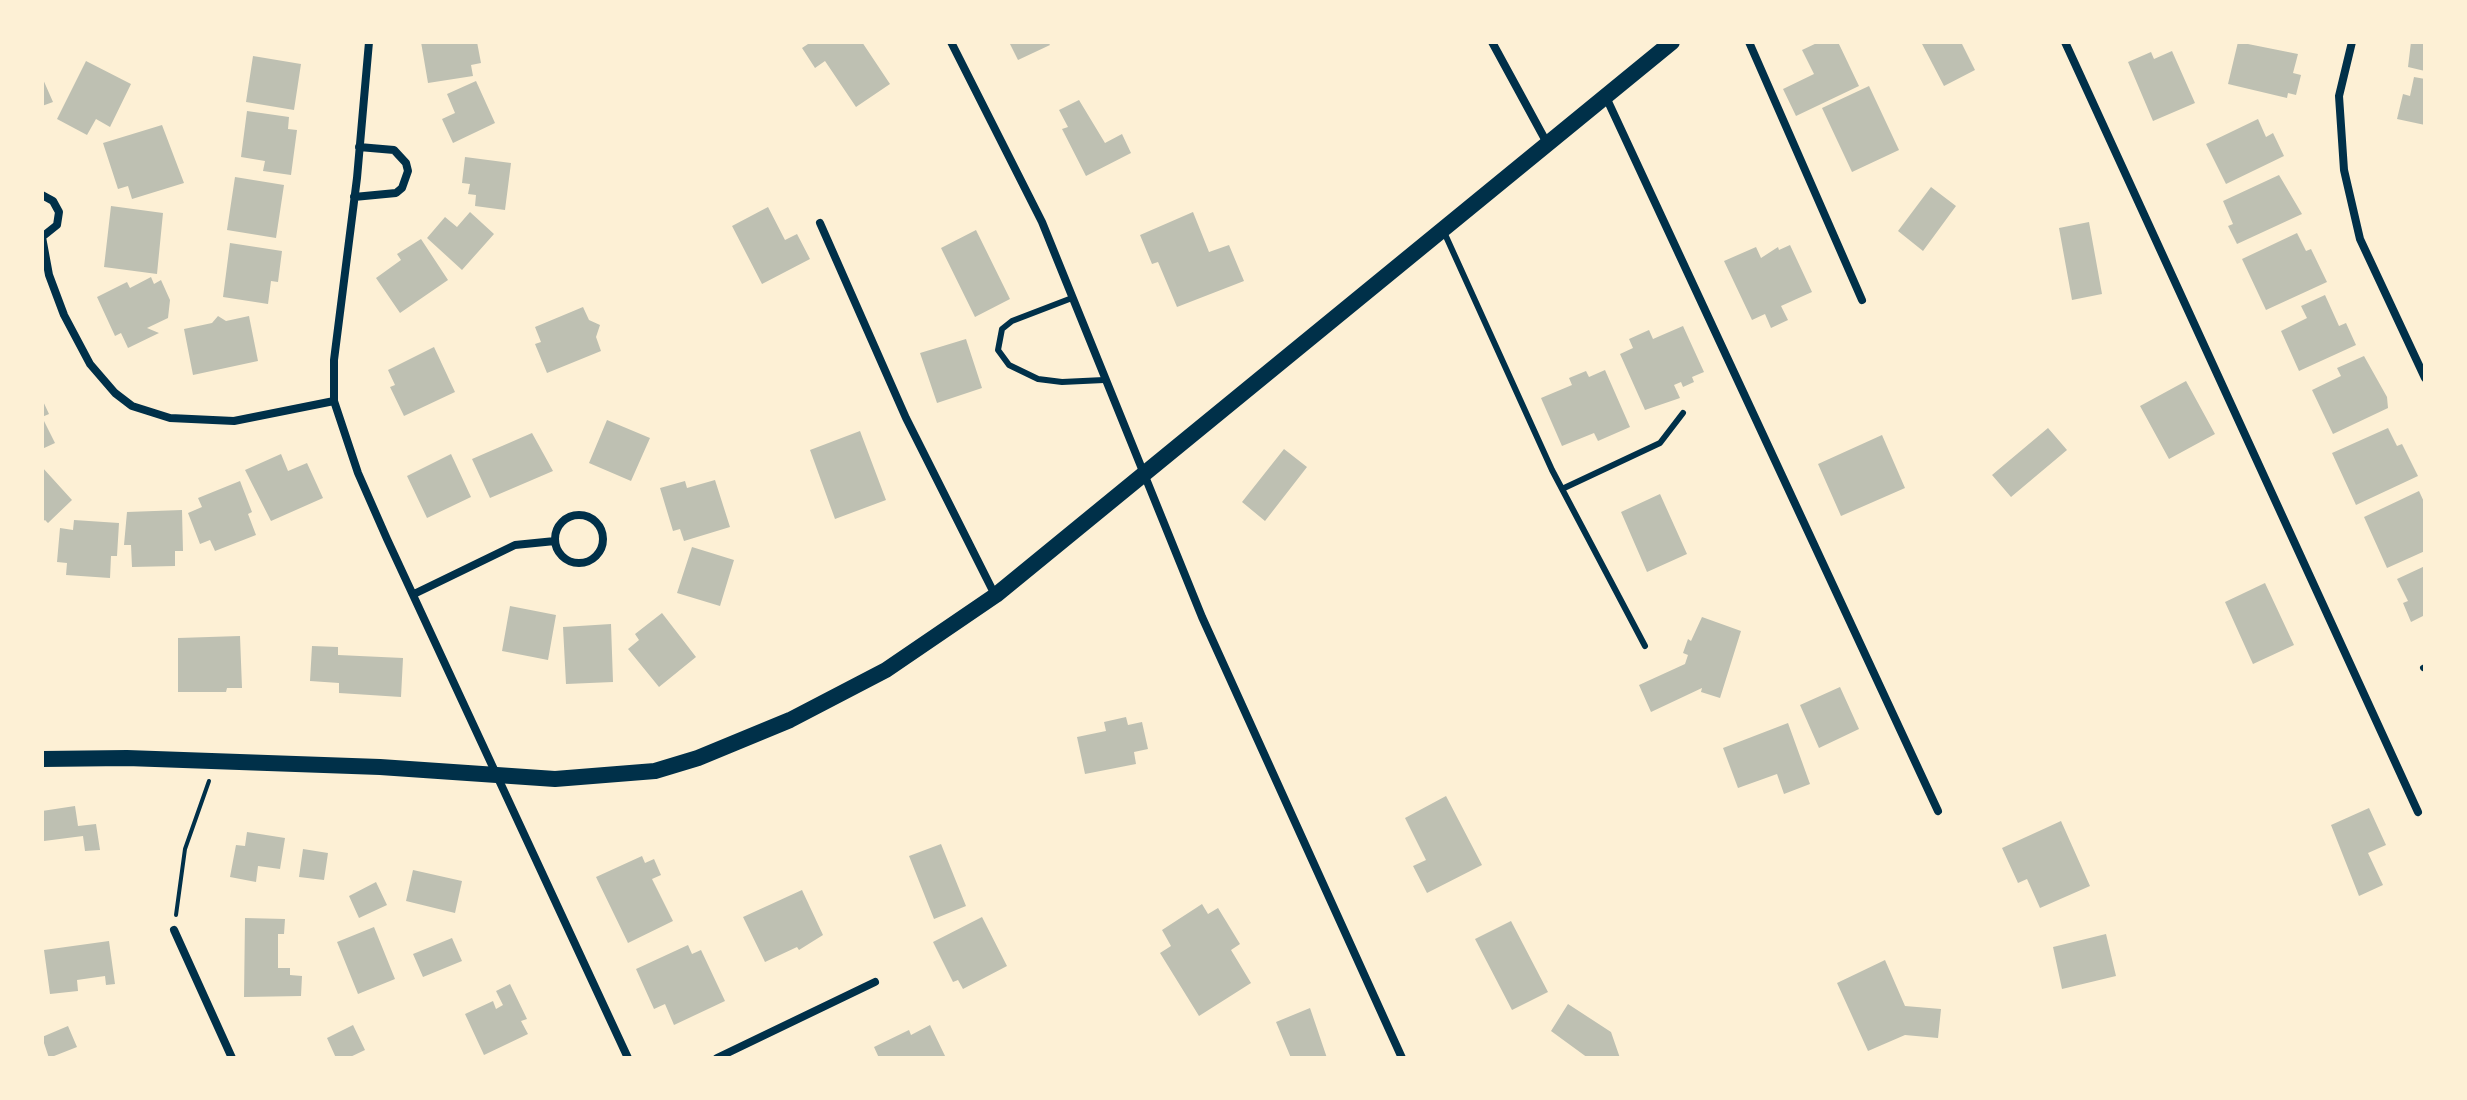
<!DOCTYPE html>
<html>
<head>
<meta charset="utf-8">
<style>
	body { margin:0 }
	#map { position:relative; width:2467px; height:1100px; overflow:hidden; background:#fdf0d5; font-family:Ubuntu,sans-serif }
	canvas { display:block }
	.frame { position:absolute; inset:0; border:44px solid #fdf0d5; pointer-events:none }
</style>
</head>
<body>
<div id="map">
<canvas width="2467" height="1100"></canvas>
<div class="frame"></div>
</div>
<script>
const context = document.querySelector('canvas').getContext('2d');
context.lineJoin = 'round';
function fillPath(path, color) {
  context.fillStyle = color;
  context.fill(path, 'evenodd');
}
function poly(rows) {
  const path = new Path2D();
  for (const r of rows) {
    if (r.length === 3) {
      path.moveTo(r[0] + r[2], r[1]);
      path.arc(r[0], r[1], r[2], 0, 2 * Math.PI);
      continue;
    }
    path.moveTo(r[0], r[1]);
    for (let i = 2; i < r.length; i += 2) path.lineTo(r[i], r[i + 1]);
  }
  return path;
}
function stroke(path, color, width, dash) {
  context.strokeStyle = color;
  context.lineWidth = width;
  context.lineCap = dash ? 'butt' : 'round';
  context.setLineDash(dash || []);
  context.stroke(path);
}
const building = poly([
	[421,42,477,42,481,63,471,65,473,76,428,83],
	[811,42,862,42,890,84,856,107,825,61,815,68,802,48],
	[1009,42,1048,42,1050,45,1018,60],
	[1819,42,1838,42,1859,86,1796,116,1783,89,1814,74,1802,50],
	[1921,42,1961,42,1975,70,1944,86],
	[2238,42,2298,54,2293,73,2301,75,2296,95,2288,93,2287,98,2228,84],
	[2411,42,2425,42,2425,71,2408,67],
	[2172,51,2195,103,2153,121,2128,62,2151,52,2154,59],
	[253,56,301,64,294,110,246,102],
	[86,61,131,84,110,127,96,119,87,135,57,119],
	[42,77,53,102,42,106],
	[2414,77,2425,79,2425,125,2397,119,2403,94,2410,96],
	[476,81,495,123,453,143,442,119,455,113,447,94],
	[1869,86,1899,150,1852,172,1822,108],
	[1079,100,1105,143,1122,134,1131,153,1086,176,1062,129,1068,127,1059,110],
	[247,111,289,117,288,129,297,130,291,175,263,171,265,161,241,157],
	[2258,119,2266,137,2273,133,2284,156,2226,184,2206,144],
	[162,125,184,183,132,199,128,186,118,189,103,143],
	[465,157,511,163,505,210,475,206,476,195,468,194,470,184,462,183],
	[2279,175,2302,214,2237,244,2228,226,2233,224,2223,201],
	[235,177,284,185,276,238,227,230],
	[1931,187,1956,206,1923,251,1898,231],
	[111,206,163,213,157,274,104,267],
	[768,207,785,240,797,234,810,259,762,284,732,226],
	[470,212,494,234,462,270,427,238,445,217,457,227],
	[1193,212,1209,252,1229,245,1244,281,1177,307,1158,262,1152,264,1140,235],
	[2089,222,2102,294,2072,300,2059,228],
	[976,230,1010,299,975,317,941,248],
	[2297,233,2306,251,2311,249,2327,282,2266,310,2242,259],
	[421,239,448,280,400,313,376,278,401,260,397,254],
	[230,243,282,251,278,282,271,281,268,304,223,297],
	[1790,245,1812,292,1781,306,1788,320,1771,328,1765,314,1752,320,1724,261,1756,247,1761,258,1778,247,1779,250],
	[151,277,154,284,161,280,170,300,168,318,147,328,159,333,128,348,121,333,115,336,97,297,127,282,130,288],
	[2325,295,2339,326,2346,323,2356,345,2299,371,2281,331,2307,318,2301,306],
	[583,307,589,320,600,325,596,337,601,351,547,373,535,344,541,342,535,327],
	[218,316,226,321,249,316,258,361,193,375,184,329,212,323],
	[1683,326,1704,372,1692,377,1694,382,1683,387,1681,382,1674,385,1680,398,1645,410,1620,354,1633,348,1629,339,1649,330,1653,339],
	[966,339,982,388,937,403,920,353],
	[434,347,455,392,404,416,390,387,395,385,388,370],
	[2364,356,2387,397,2388,408,2333,434,2312,390,2341,376,2337,368],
	[1605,370,1630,427,1598,441,1594,433,1562,446,1541,398,1572,385,1569,378,1586,371,1589,377],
	[2186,381,2215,434,2169,459,2140,406],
	[42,399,49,414,42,417,55,443,42,449],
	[607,420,650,438,631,481,589,463],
	[2048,428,2067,450,2011,497,1992,475],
	[2388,428,2397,446,2402,444,2418,476,2356,505,2332,453],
	[860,431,886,500,835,519,810,450],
	[532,433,553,471,490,498,472,459],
	[1882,435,1905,488,1841,516,1818,464],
	[1284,449,1307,467,1265,521,1242,502],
	[281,454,288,471,307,463,323,498,271,521,245,470],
	[451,454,471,497,427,518,407,476],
	[42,467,72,500,48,523,45,520,42,522],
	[715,480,730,527,684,541,680,529,673,531,660,488,685,481,687,488],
	[240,481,252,512,248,514,256,535,215,551,210,540,200,544,188,513,202,507,198,498],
	[2419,491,2425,504,2425,551,2387,568,2364,517],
	[1660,494,1687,554,1647,572,1621,512],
	[182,510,183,551,175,551,175,566,132,567,131,545,124,545,127,512],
	[74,520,119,523,117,556,111,556,110,578,66,575,67,563,57,562,60,528,73,530],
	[692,547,734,560,720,606,677,593],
	[2425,566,2425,615,2411,622,2403,603,2408,601,2397,579],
	[2265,583,2294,645,2253,664,2225,602],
	[510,606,556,615,548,660,502,651],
	[662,613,696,657,659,687,628,649,639,640,635,634],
	[1702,617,1741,631,1720,698,1701,692,1702,688,1651,712,1639,685,1685,664,1688,655,1683,653,1688,639,1691,641],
	[611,624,613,682,566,684,563,627],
	[240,636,242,688,227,688,226,692,178,692,178,638],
	[312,646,338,647,338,655,403,658,401,697,339,693,339,683,310,681],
	[1840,687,1859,729,1819,748,1800,705],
	[1126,717,1128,725,1142,722,1148,749,1134,752,1136,764,1085,774,1077,737,1106,731,1104,722],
	[1788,723,1810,784,1784,794,1777,774,1738,788,1723,748],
	[1446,796,1482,865,1427,893,1413,866,1426,860,1405,818],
	[75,806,78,826,96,824,100,850,85,851,83,836,44,841,42,811],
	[2369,808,2386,845,2368,853,2383,885,2359,896,2331,825],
	[2061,821,2090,886,2040,908,2027,879,2018,883,2002,848],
	[247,832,285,838,280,869,258,866,256,882,230,877,236,845,245,846],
	[941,844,966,906,934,919,909,856],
	[303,849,328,853,324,880,299,877],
	[642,856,645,863,654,859,661,875,652,879,673,921,628,943,596,877],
	[413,870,462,881,455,913,406,901],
	[376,882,387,905,359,918,349,896],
	[802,890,823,935,799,950,797,947,765,962,743,917],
	[1202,904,1208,914,1218,908,1240,944,1231,950,1251,983,1199,1016,1160,953,1171,946,1162,930],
	[982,917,1007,966,963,989,958,980,953,982,933,942],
	[245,918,285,919,284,934,278,934,278,968,290,968,290,975,302,976,301,996,244,997],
	[1511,921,1548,992,1512,1010,1475,939],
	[374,927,395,979,358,994,337,942],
	[2106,934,2116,976,2062,989,2053,947],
	[452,938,462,961,423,977,413,954],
	[109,941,115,984,106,985,105,976,77,980,78,991,50,994,44,950],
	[688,945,692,954,701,950,725,1001,674,1025,665,1004,654,1009,636,969],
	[1885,960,1905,1006,1941,1009,1938,1038,1905,1035,1868,1051,1837,983],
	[510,984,527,1019,521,1021,528,1034,484,1055,465,1014,493,1001,496,1009,503,1005,496,991],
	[1568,1004,1611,1032,1620,1058,1588,1058,1551,1031],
	[1310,1008,1327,1058,1291,1058,1276,1022],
	[353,1025,365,1050,348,1058,336,1058,327,1038],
	[930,1025,946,1058,879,1058,874,1047,909,1030,911,1035],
	[68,1026,77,1047,49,1058,42,1037]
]);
const path = poly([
	[176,915,185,849,209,781]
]);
const service = poly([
	[1444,232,1552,470,1645,646],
	[1072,298,1012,321,1002,329,998,350,1009,365,1038,379,1062,382,1104,380],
	[1562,489,1660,443,1683,413],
	[2423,668,2425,667]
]);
const minor = poly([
	[369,42,357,178,334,360,334,401,358,473,387,539,628,1058],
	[951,42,1042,222,1202,617,1402,1058],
	[1492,42,1547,143],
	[1749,42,1862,300],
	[2065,42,2418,812],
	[2352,42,2339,96,2344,170,2360,239,2425,378],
	[1605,95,1938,811],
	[42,195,53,201,59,212,57,225,42,237,49,275,64,315,90,364,115,393,132,406,170,418,234,421,334,401],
	[354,197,396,193,402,188,408,171,406,163,394,150,359,147],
	[820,223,906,418,995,595],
	[579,539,24],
	[414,594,515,545,555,541],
	[174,930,232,1058],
	[717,1058,875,982]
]);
const secondary = poly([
	[42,759,127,758,380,767,555,779,655,771,698,758,790,720,886,670,996,595,1672,42]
]);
fillPath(building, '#bec0b2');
stroke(path, '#003049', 4);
stroke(service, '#003049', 6);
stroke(minor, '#003049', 8);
stroke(secondary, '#003049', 16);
</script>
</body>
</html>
